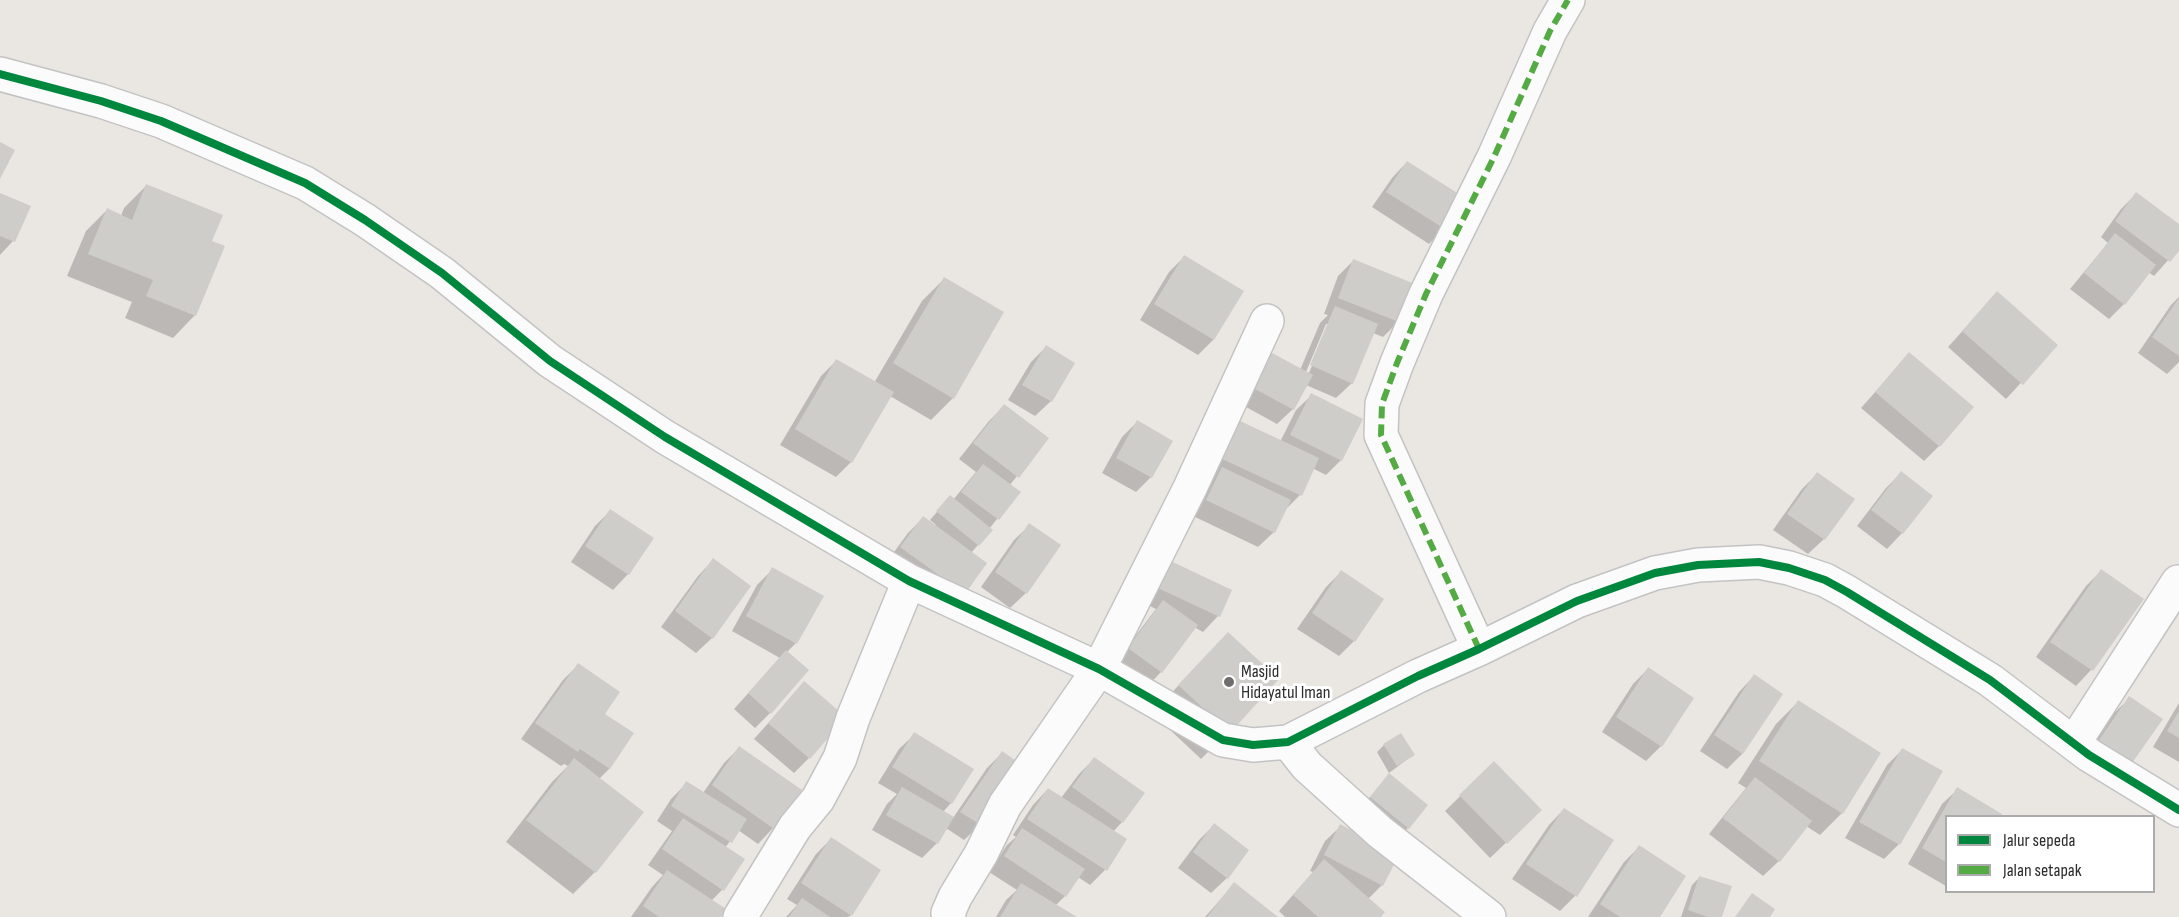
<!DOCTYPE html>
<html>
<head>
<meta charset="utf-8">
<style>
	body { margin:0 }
	#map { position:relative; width:2179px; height:917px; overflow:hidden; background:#eae7e3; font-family:"Sofia Sans Condensed",sans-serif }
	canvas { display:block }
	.legend { position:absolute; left:1945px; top:815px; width:210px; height:78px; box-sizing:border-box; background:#fff; border:2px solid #ababab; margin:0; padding:8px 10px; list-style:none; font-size:18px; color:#2d2d2d }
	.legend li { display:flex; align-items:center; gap:12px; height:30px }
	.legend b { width:30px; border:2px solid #ababab }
</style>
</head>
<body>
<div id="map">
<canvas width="2179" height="917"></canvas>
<ul class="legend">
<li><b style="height:8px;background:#00873e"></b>Jalur sepeda</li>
<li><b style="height:8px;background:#54ab44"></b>Jalan setapak</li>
</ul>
</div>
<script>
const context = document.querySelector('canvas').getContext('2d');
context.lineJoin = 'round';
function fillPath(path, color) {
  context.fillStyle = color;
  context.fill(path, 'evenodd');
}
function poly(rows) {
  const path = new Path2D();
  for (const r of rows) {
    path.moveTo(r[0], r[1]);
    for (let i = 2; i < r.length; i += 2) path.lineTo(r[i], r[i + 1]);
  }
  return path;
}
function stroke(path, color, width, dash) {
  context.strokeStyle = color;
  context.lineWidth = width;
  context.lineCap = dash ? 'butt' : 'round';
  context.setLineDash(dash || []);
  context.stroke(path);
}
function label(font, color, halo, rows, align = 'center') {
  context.font = font + ' "Sofia Sans Condensed",sans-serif';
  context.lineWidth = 6;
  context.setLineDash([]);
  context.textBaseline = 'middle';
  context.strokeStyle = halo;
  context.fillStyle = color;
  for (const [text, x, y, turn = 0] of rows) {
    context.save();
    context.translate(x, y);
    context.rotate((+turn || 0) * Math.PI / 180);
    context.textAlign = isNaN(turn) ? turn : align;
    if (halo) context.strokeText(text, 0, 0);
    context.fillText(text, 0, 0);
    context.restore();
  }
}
const shadow = poly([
	[1407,162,1444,229,1429,244,1372,207,1392,178],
	[146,186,210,242,195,315,173,338,125,318,132,302,67,276,86,231,108,209,121,216,124,208],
	[2136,194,2179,226,2179,248,2154,276,2148,272,2124,304,2109,319,2070,289,2108,243,2101,237,2121,209],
	[0,195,13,241,0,255],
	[1184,257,1242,292,1213,340,1198,355,1140,320,1169,272],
	[1353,261,1398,322,1383,337,1373,333,1352,383,1336,398,1306,385,1293,409,1277,424,1228,397,1300,370,1320,323,1328,315,1324,314,1338,276],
	[1326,324,1329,324,1309,373,1306,372],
	[944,279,953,398,931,420,890,396,851,462,836,477,780,445,821,376,836,361,874,383,922,301],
	[1997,293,2056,345,2006,399,1948,347],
	[2179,297,2179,362,2167,374,2138,353,2171,305],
	[1046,347,1051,401,1035,416,1008,400,1031,362],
	[1909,354,1939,446,1924,461,1861,408],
	[1312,395,1341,460,1326,475,1314,469,1300,495,1285,510,1274,532,1258,547,1191,515,1207,484,1214,477,1206,474,1224,437,1280,442,1296,410],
	[1004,406,1047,439,1009,486,1018,493,989,529,991,530,971,553,963,593,886,563,908,533,923,518,935,527,936,525,930,520,943,505,953,500,976,472,959,459,989,421],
	[1137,422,1151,477,1136,492,1102,473,1122,437],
	[1901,473,1930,496,1902,533,1887,549,1857,526,1886,488],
	[1817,474,1853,500,1824,539,1808,554,1773,530,1802,489],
	[610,511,652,539,628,574,613,590,571,562,595,526],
	[1030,525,1059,546,1026,593,1010,608,981,587,1014,540],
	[713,560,712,638,696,653,661,627,698,576],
	[773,569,796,643,787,652,770,713,755,728,734,709,780,658,732,631,757,585],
	[2101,571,2142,599,2091,670,2076,686,2036,657,2086,586],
	[1341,572,1354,641,1339,656,1297,629,1326,587],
	[1145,573,1230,591,1218,616,1203,632,1194,627,1161,672,1146,688,1114,664,1156,609,1133,598],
	[1228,634,1228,732,1201,759,1152,713],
	[578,665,603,714,632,733,609,769,599,779,595,872,573,894,506,842,552,782,568,766,564,764,561,766,521,739,563,680],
	[1648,669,1661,746,1646,761,1602,732,1633,684],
	[1754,676,1742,754,1727,769,1700,751,1739,692],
	[804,683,809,758,794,773,754,739],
	[2130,698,2114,780,2083,759,2114,713],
	[1798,702,1842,813,1820,835,1806,826,1779,861,1763,876,1709,834,1746,788,1738,783,1776,724],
	[2179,703,2179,762,2153,747],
	[915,734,951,803,943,812,953,818,987,768,1002,753,980,825,964,840,946,828,937,843,922,858,872,830,887,804,897,794,878,783,899,749],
	[1384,745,1413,755,1389,773,1377,752],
	[739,748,799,791,773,828,758,844,738,830,725,848,722,890,711,901,719,917,631,917,652,887,663,875,648,865,672,831,657,821,671,799,687,783,703,793,724,763],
	[1902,750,1899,844,1884,859,1845,838,1887,765],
	[1094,759,1143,793,1122,822,1113,832,1105,870,1090,885,1078,877,1065,896,1055,906,1074,917,996,917,1006,900,1017,890,989,872,1007,845,1016,837,1013,835,1033,805,1048,789,1061,798,1079,774],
	[1494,763,1540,810,1490,858,1445,811],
	[1389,775,1408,828,1393,843,1356,813],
	[1958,789,2000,814,1999,816,1946,816,1946,886,1908,864,1942,804],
	[1564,809,1611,841,1575,896,1560,911,1512,879,1549,825],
	[1214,825,1227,878,1211,893,1178,868,1199,840],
	[1341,826,1382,885,1368,899,1379,917,1285,917,1279,911,1313,872,1310,871,1325,841],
	[831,839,851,915,848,917,786,917,797,905,787,899,816,854],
	[1639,847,1658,917,1588,917,1624,862],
	[1700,877,1720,917,1681,917,1692,885],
	[1234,884,1276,917,1205,917]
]);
const building = poly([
	[0,142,15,150,0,179],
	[1407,161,1465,198,1445,229,1386,192],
	[146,184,223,215,212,241,225,246,196,316,146,296,153,280,88,254,107,208,132,220],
	[2136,192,2179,224,2179,251,2170,262,2115,221],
	[0,193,31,206,15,242,0,236],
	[2115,233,2156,265,2125,305,2084,273],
	[1184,255,1244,291,1214,340,1154,304],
	[1353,259,1415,284,1399,322,1338,298],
	[944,277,1004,312,954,399,893,363],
	[1997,291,2058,345,2023,385,1962,331],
	[2179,298,2179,356,2152,337],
	[1335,306,1378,324,1353,384,1310,365],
	[1046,345,1075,363,1052,402,1022,385],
	[1261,347,1313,375,1294,410,1242,382],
	[1909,352,1974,407,1940,447,1875,392],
	[836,359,894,392,852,463,795,429],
	[1311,393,1363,419,1342,461,1290,435],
	[1004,404,1049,438,1019,478,973,443],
	[1137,420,1173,441,1152,478,1116,458],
	[1238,420,1319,458,1302,496,1220,458],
	[983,464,1021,492,999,520,961,492],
	[1222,467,1291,500,1275,533,1206,500],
	[1901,471,1933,496,1903,534,1871,510],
	[1817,472,1855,499,1825,540,1787,514],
	[950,495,993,530,979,546,936,511],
	[610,509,654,538,629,575,585,546],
	[923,516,987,563,965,594,900,547],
	[1029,523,1061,545,1027,594,995,572],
	[1160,556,1232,590,1220,617,1147,583],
	[713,558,751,586,713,639,675,611],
	[772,567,824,596,797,644,746,616],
	[2101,569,2144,599,2093,671,2050,642],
	[1341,570,1384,599,1355,642,1312,613],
	[1163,600,1198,625,1162,673,1128,648],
	[1228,632,1279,679,1230,733,1178,685],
	[786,650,809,670,771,714,748,693],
	[578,663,620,692,605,714,634,733,610,769,580,749,578,752,535,723],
	[1648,667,1694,698,1662,747,1616,717],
	[1754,674,1783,694,1743,754,1714,735],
	[804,681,846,717,810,759,768,723],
	[2129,696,2163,719,2130,766,2097,743],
	[1798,700,1881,753,1843,814,1759,761],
	[2179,711,2179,738,2167,731],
	[914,732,974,769,952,804,892,767],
	[1401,733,1415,755,1397,766,1383,744],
	[739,746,802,790,774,829,712,785],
	[1902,748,1943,771,1900,845,1859,822],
	[1002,751,1022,765,981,825,960,812],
	[1094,757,1145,793,1123,823,1072,787],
	[574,758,644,812,596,873,526,820],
	[1494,761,1542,810,1507,844,1459,795],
	[1389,773,1428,805,1409,829,1370,797],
	[1755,777,1812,821,1780,862,1723,818],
	[686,781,747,819,732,843,671,806],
	[902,787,954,817,938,844,886,815],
	[1957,787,2002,814,2001,816,1946,816,1946,862,1922,848],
	[1048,788,1127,839,1107,871,1027,819],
	[1564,808,1614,840,1577,897,1526,864],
	[683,818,745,859,724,891,662,849],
	[1214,823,1249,850,1228,879,1193,852],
	[1340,824,1399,855,1383,886,1324,855],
	[1022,828,1085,869,1066,897,1004,856],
	[831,837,881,870,852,916,801,883],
	[1639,845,1686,876,1660,917,1620,917,1600,904],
	[1324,859,1385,912,1381,917,1318,917,1293,895],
	[667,870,726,909,721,917,659,917,643,906],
	[1699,876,1732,886,1722,917,1708,917,1688,910],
	[1234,882,1278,917,1207,917],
	[1021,883,1077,917,1000,917],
	[1752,893,1775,909,1770,917,1735,917],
	[802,898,830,917,789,917]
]);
const minor = poly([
	[0,74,101,101,161,121,305,183,365,220,442,273,550,361,665,437,909,581,1099,669,1223,740,1253,745,1288,742,1418,676,1479,649,1577,601,1655,573,1698,565,1759,562,1789,568,1825,580,1847,592,1990,680,2089,755,2179,810],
	[1479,649,1381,435,1382,404,1397,363,1426,294,1494,157,1550,31,1568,0],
	[1288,742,1307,766,1380,832,1489,917],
	[2074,743,2178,582],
	[740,917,795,827,818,799,840,758,853,718,909,581],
	[949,917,948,913,955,897,981,854,1005,805,1099,669,1190,488,1267,321]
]);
const quiet = poly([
	[1479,649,1381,435,1382,404,1397,363,1426,294,1494,157,1550,31,1568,0]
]);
const cycleway = poly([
	[0,74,101,101,161,121,305,183,365,220,442,273,550,361,665,437,909,581,1099,669,1223,740,1253,745,1288,742,1418,676,1479,649,1577,601,1655,573,1698,565,1759,562,1789,568,1825,580,1847,592,1990,680,2089,755,2179,810]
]);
const markers = [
	[1229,682,6,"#6f6e6d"]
];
const poiNames = [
	["Masjid",1241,672],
	["Hidayatul Iman",1241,693]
];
fillPath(shadow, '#0003');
fillPath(building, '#cfcdca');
stroke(minor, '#c4c3c3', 36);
stroke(minor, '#fcfbfb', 33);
stroke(quiet, '#54ab44', 6, [12, 6]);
stroke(cycleway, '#00873e', 8);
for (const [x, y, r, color] of markers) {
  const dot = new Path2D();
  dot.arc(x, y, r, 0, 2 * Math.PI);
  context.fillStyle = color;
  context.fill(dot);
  stroke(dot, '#fff', 2);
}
label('18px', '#2d2d2d', '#fff', poiNames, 'left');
</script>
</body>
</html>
